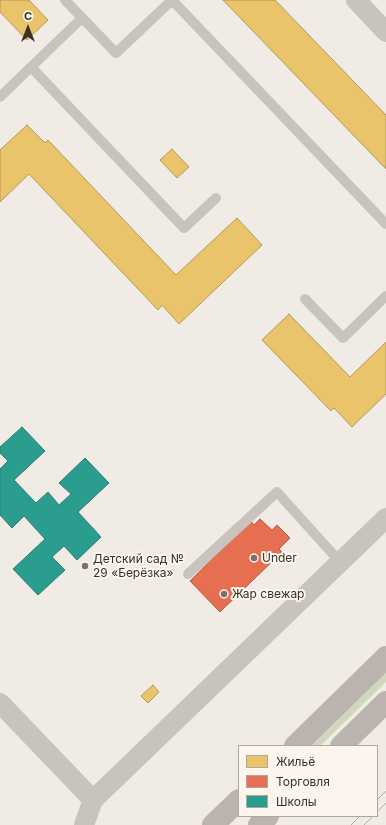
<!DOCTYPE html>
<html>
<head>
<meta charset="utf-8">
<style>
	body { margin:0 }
	#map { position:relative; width:386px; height:825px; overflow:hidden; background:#f0ebe5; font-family:Inter,sans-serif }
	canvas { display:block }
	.legend { position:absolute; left:238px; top:745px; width:140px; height:72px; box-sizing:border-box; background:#fbf5ee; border:1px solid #aea6a0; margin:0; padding:5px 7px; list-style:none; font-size:12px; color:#3b302b }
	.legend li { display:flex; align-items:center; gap:8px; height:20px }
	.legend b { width:20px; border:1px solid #aea6a0 }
	.north { position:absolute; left:8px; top:8px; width:40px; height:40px; -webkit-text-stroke:3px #fbf5ee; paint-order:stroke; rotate:0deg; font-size:11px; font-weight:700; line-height:16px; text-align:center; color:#3b302b }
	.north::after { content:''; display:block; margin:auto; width:14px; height:18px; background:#3b302b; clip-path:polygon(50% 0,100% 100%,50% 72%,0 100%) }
</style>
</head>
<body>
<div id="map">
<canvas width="386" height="825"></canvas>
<ul class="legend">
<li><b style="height:11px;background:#e9c46a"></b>Жильё</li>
<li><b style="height:11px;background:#e76f51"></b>Торговля</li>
<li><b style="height:11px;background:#2a9d8f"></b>Школы</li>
</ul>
<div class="north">С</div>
</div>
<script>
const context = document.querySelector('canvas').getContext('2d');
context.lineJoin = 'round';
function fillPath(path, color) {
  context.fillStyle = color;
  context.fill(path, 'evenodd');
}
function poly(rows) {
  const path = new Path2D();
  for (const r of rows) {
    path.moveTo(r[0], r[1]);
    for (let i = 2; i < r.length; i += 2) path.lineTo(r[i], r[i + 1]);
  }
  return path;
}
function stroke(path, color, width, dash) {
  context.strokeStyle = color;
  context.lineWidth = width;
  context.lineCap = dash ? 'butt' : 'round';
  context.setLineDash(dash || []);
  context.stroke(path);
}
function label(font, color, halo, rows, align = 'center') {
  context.font = font + ' Inter,sans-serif';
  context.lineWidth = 4;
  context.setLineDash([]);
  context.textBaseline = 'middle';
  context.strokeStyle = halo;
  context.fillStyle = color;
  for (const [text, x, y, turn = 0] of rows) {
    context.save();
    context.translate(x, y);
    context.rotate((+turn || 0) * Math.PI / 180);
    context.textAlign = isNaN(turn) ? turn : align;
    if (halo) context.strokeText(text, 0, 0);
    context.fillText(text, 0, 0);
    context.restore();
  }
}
const green = poly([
	[386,667,386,682,320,746,304,746]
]);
const homes = poly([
	[0,0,29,0,48,20,27,40,0,12,0,0],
	[223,0,275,0,386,115,386,169,223,0],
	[27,125,45,143,48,140,176,275,237,218,262,245,179,324,162,305,158,310,29,174,0,202,0,150,27,125],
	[172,149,189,167,177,178,160,160,172,149],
	[289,314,350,377,386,342,386,394,352,427,334,408,331,411,262,340,289,314],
	[153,685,159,692,148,703,141,696,153,685]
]);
const shops = poly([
	[260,519,272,530,277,525,290,538,279,549,282,552,220,612,190,581,251,521,254,525,260,519]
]);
const schools = poly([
	[22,427,45,451,14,480,36,503,48,492,59,505,71,494,59,483,85,458,109,483,78,512,101,537,77,560,64,546,52,557,65,570,38,595,13,569,45,539,24,516,12,528,0,515,0,469,8,461,0,453,0,447,22,427]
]);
const service = poly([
	[65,0,116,53,172,0,386,224],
	[82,18,31,67,184,228,216,198],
	[0,97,31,67],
	[305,299,343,338,386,296],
	[188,574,277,492,340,562]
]);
const minor = poly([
	[356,0,386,32],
	[0,703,93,800],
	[84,825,93,800,386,518]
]);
const secondary = poly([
	[295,746,386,657],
	[341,746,386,702],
	[213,825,239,800],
	[259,825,268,816]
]);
const tram = poly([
	[377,800,386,791],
	[377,812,386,803],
	[351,825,360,816],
	[364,825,373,816]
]);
const markers = [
	[254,558,4,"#7a716c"],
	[85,566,4,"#7a716c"],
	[224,594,4,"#7a716c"]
];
const poiNames = [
	["Under",262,558],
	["Детский сад №",93,559],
	["29 «Берёзка»",93,573],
	["Жар свежар",232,594]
];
fillPath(green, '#d1d6bf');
fillPath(homes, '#e9c46a');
stroke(homes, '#b59857', 1);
fillPath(shops, '#e76f51');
stroke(shops, '#b35c46', 1);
fillPath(schools, '#2a9d8f');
stroke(schools, '#2f7c71', 1);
stroke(service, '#c9c3be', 10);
stroke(minor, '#c9c3be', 20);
stroke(secondary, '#bab3ae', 22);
stroke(tram, '#b1aca8', 1);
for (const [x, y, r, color] of markers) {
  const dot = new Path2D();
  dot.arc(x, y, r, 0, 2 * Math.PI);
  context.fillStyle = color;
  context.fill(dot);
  stroke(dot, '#fbf5ee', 1.5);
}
label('12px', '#3b302b', '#fbf5ee', poiNames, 'left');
</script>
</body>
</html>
